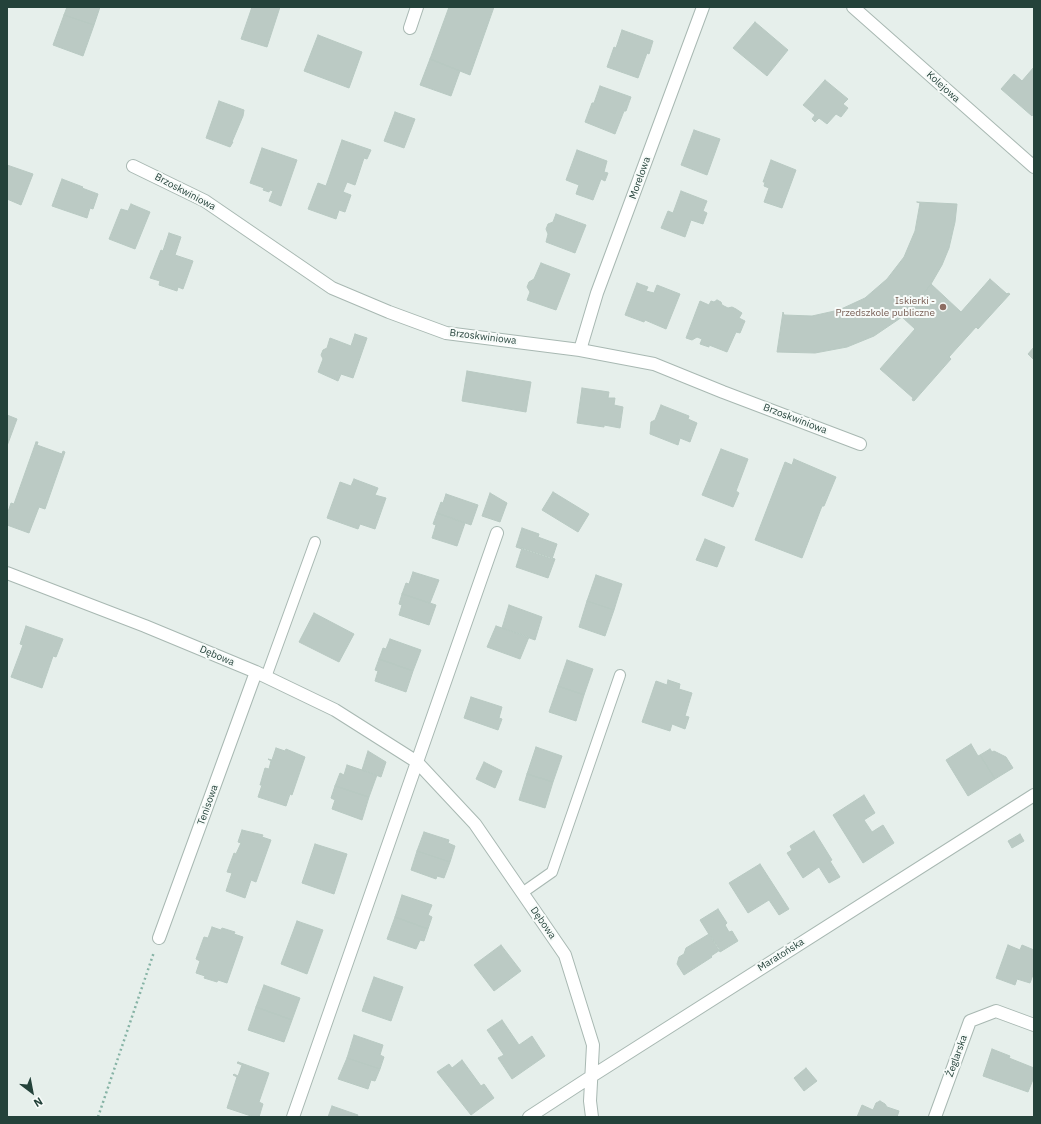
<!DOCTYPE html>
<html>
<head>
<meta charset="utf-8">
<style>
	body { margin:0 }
	#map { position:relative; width:1041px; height:1124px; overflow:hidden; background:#e6efeb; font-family:"IBM Plex Sans",sans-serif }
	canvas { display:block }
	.frame { position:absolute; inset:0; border:8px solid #24423a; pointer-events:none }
	.north { position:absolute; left:12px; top:1072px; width:40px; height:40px; -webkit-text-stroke:3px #f7fbf9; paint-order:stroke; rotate:148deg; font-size:11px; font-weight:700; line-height:16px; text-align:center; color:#24423a }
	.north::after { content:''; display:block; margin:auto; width:14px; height:18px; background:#24423a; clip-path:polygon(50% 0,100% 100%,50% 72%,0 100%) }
</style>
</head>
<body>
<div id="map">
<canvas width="1041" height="1124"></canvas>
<div class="frame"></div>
<div class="north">N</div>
</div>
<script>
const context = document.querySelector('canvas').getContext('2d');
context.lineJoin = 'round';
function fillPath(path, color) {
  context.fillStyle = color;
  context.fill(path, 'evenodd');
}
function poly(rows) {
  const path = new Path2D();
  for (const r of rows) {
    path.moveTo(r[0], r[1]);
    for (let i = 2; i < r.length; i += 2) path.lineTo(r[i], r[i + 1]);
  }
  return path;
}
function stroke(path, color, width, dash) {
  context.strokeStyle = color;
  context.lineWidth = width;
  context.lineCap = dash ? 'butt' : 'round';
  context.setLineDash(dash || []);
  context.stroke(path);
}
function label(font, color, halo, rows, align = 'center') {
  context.font = font + ' "IBM Plex Sans",sans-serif';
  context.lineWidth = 4;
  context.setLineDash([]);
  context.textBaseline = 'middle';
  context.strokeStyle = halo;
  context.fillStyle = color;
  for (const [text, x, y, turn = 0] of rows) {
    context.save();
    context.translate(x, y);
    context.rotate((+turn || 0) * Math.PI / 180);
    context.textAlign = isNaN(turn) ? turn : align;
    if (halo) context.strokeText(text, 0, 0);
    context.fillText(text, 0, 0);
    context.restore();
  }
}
const building = poly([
	[67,7,100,7,94,25,64,15,67,7],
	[252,7,280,7,267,47,241,39,252,7],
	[449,7,494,7,470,75,430,59,449,7],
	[64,15,94,25,83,56,53,45,64,15],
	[755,22,788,50,767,76,733,48,755,22],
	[622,30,653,41,649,54,647,53,638,78,607,67,614,47,616,48,622,30],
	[318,35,362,52,349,88,304,71,318,35],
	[430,59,460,71,451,96,420,85,430,59],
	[1034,67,1034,113,1032,116,1001,89,1014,74,1022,81,1034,67],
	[825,80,848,99,843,104,848,108,841,117,836,114,827,124,819,118,815,122,812,119,815,115,803,105,825,80],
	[600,86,631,97,626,111,624,111,615,134,585,122,592,103,594,103,600,86],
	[219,101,244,110,243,116,232,142,233,142,230,147,206,138,219,101],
	[395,112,415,119,404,148,384,141,395,112],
	[694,130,720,139,707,175,681,165,694,130],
	[342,140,371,150,367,159,364,158,355,185,347,182,343,192,351,195,345,212,339,210,336,219,308,209,318,183,326,186,342,140],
	[262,148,297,160,281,206,269,201,273,191,270,190,269,192,263,190,264,188,250,183,262,148],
	[577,150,607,161,604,172,608,173,605,181,601,179,593,200,576,194,579,185,566,180,577,150],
	[771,160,796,170,782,208,764,202,769,188,764,186,765,182,763,182,771,160],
	[7,165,33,174,21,205,7,199,7,165],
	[62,179,83,187,82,188,98,194,93,209,90,208,87,218,52,206,62,179],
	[681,191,707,201,703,211,707,213,703,224,691,220,685,237,661,228,668,211,673,213,681,191],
	[917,202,957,204,955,222,949,248,942,265,931,284,917,302,902,317,874,336,847,347,815,353,777,352,783,312,784,315,812,316,839,310,865,298,887,279,904,257,915,231,920,203,917,202],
	[131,204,150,212,135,249,109,239,121,209,128,211,131,204],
	[556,214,586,225,575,253,546,242,548,234,546,229,548,224,553,222,556,214],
	[169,233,181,237,175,255,193,261,183,289,178,287,177,291,159,285,160,281,150,278,161,250,163,251,169,233],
	[541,263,570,274,556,310,527,300,530,292,527,287,529,282,534,279,541,263],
	[990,279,1007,294,1008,293,1010,294,978,329,976,327,949,357,951,359,914,401,912,400,913,398,880,369,915,329,902,317,917,302,931,284,961,312,990,279],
	[637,283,648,287,646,291,654,293,657,285,680,294,666,329,645,320,644,322,625,315,637,283],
	[717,300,721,302,722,305,728,308,732,307,736,309,742,313,739,318,745,321,740,333,736,332,727,352,709,345,709,347,700,344,702,339,697,337,692,340,686,338,700,301,709,305,711,301,714,302,717,300],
	[355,334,367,338,353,378,341,374,338,381,318,372,323,359,321,355,323,350,327,348,330,338,351,346,355,334],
	[1034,347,1034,360,1028,354,1034,347],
	[467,371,531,382,526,412,462,401,467,371],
	[582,388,609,392,608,398,615,398,614,405,623,407,620,428,604,425,604,427,577,423,582,388],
	[661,405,689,416,688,419,697,423,690,442,680,438,678,445,650,434,651,422,655,420,661,405],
	[7,415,17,419,7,446,7,415],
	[36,442,38,442,37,445,62,454,63,451,65,452,45,509,39,507,29,533,7,525,7,515,11,503,14,504,36,442],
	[721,449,748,459,736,491,739,493,733,507,702,495,721,449],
	[794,459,836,477,824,506,822,506,802,558,755,540,785,462,792,465,794,459],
	[354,479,378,488,375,495,386,498,375,529,360,524,358,529,327,518,340,482,351,486,354,479],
	[553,492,589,514,578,532,542,510,553,492],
	[490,493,507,503,500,522,482,516,490,493],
	[446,494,478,505,471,525,437,513,441,502,443,503,446,494],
	[437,513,465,523,457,546,432,538,436,525,433,524,437,513],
	[522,528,539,534,538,537,557,544,552,559,516,547,522,528],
	[705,539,725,547,717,567,696,560,705,539],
	[522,548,555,559,548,578,516,567,522,548],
	[413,572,439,580,430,603,402,594,406,583,409,584,413,572],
	[596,575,622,584,614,610,587,601,596,575],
	[402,594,436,605,429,625,399,615,402,605,399,604,402,594],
	[587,601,614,610,605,636,579,627,587,601],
	[509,605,542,617,535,640,502,628,509,605],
	[314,613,354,634,339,662,299,642,314,613],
	[26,626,63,639,56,657,53,656,42,688,11,677,23,645,20,644,26,626],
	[496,626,529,637,520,659,487,647,496,626],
	[390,639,421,650,413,671,379,659,383,648,386,649,390,639],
	[379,659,413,671,406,692,375,681,378,671,375,670,379,659],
	[567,660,593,669,584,695,558,686,567,660],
	[668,680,680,684,679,689,692,693,685,716,689,717,685,729,672,724,670,731,642,722,656,681,667,685,668,680],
	[558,686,584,695,576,721,549,712,558,686],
	[471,697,502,707,499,718,502,719,498,730,464,718,471,697],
	[971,744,978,756,980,755,995,779,968,796,946,760,971,744],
	[536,747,562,756,553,782,527,774,536,747],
	[276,748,285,751,286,749,305,757,292,795,290,794,286,806,258,797,262,785,260,785,265,768,269,769,271,761,268,759,272,760,276,748],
	[990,749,992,752,994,751,1006,757,1013,768,995,779,980,755,990,749],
	[368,751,386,762,381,777,362,770,368,751],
	[484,762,502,771,495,788,476,779,484,762],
	[347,765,377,775,369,797,335,786,340,773,344,775,347,765],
	[527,774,553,782,545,808,519,800,527,774],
	[335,786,369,797,362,820,332,809,335,800,331,798,335,786],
	[864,795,875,813,864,820,872,832,883,825,894,843,863,863,833,815,864,795],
	[242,830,263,835,262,837,271,840,256,882,251,880,245,898,226,891,232,873,227,872,234,853,236,854,241,843,238,842,242,830],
	[814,831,832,860,830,861,840,877,829,883,819,867,803,878,787,853,792,850,790,846,814,831],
	[424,832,449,840,448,843,455,846,450,862,417,851,424,832],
	[1020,834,1024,841,1012,848,1008,841,1020,834],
	[315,844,347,854,334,894,302,883,315,844],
	[417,851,450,862,444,878,437,876,436,879,411,870,417,851],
	[760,864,789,909,779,915,769,900,748,913,729,883,760,864],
	[402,895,432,905,428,915,432,917,428,929,395,917,402,895],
	[718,909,727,923,725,925,729,932,732,931,738,941,720,952,700,920,718,909],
	[395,917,428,929,424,941,420,940,416,949,387,939,395,917],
	[297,921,323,930,307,974,281,964,297,921],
	[212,927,221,930,222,928,235,932,234,934,243,937,227,983,218,980,217,982,204,978,205,976,196,973,200,961,196,959,204,937,208,938,212,927],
	[709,934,720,950,711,956,712,957,684,975,677,964,679,957,684,954,686,948,709,934],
	[501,945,521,971,494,991,474,965,501,945],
	[1008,945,1020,950,1022,945,1034,950,1034,972,1030,983,1017,979,1015,985,996,978,1008,945],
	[374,977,403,987,391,1021,362,1011,374,977],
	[264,985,300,998,292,1020,256,1007,264,985],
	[256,1007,292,1020,284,1042,248,1030,256,1007],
	[502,1020,519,1045,532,1036,545,1056,512,1079,498,1058,504,1055,487,1030,502,1020],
	[354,1035,383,1045,380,1055,384,1057,380,1069,347,1058,354,1035],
	[992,1049,1010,1056,1009,1058,1034,1068,1034,1077,1028,1092,983,1076,992,1049],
	[347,1058,380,1069,375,1081,371,1080,368,1089,338,1079,347,1058],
	[462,1060,481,1086,484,1084,494,1098,471,1115,437,1072,449,1064,452,1068,462,1060],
	[238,1062,269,1073,259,1102,263,1104,259,1117,254,1117,227,1108,237,1077,233,1075,234,1074,238,1076,242,1065,237,1063,238,1062],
	[806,1068,817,1081,804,1091,794,1078,806,1068],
	[880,1101,885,1104,887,1107,899,1111,897,1117,857,1117,862,1105,873,1110,876,1103,880,1101],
	[332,1106,358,1115,357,1117,328,1117,332,1106]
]);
const path = poly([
	[98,1117,154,952]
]);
const lane = poly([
	[266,677,315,542],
	[522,893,552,872,620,675]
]);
const street = poly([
	[853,7,1034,167],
	[410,28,417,7],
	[133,166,205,201,332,288,389,312,446,333,580,350,654,364,723,392,860,444],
	[580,350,597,293,703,7],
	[7,573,145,626,256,672,335,710,417,762,475,824,565,955,593,1045,590,1101,592,1117],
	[159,938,256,672],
	[293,1117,497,533],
	[529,1117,592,1076,1034,795],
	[935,1117,970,1021,996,1011,1034,1025]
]);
const markers = [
	[943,307,4,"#8d6e63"]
];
const streetNames = [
	["Kolejowa",943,87,42],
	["Morelowa",640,178,-70],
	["Brzoskwiniowa",185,192,28],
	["Brzoskwiniowa",483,337,7],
	["Brzoskwiniowa",795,419,21],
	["Dębowa",217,656,23],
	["Tenisowa",208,805,-70],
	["Dębowa",543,923,55],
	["Maratońska",781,955,-32],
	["Żeglarska",957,1056,-70]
];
const educationNames = [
	["Iskierki -",935,301],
	["Przedszkole publiczne",935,313]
];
fillPath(building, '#bbcac4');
stroke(building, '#b8c9c2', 1);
stroke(lane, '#a8b8b2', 12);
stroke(street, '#a8b8b2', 14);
stroke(path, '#86b3a5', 2.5, [2, 3]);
stroke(lane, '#fff', 10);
stroke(street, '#fff', 12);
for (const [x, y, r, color] of markers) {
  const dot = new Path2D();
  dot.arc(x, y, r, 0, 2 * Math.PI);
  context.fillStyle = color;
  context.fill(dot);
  stroke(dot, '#f7fbf9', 1.5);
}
label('10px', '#24423a', '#f7fbf9', streetNames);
label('10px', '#785e54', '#f7fbf9', educationNames, 'right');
</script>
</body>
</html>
